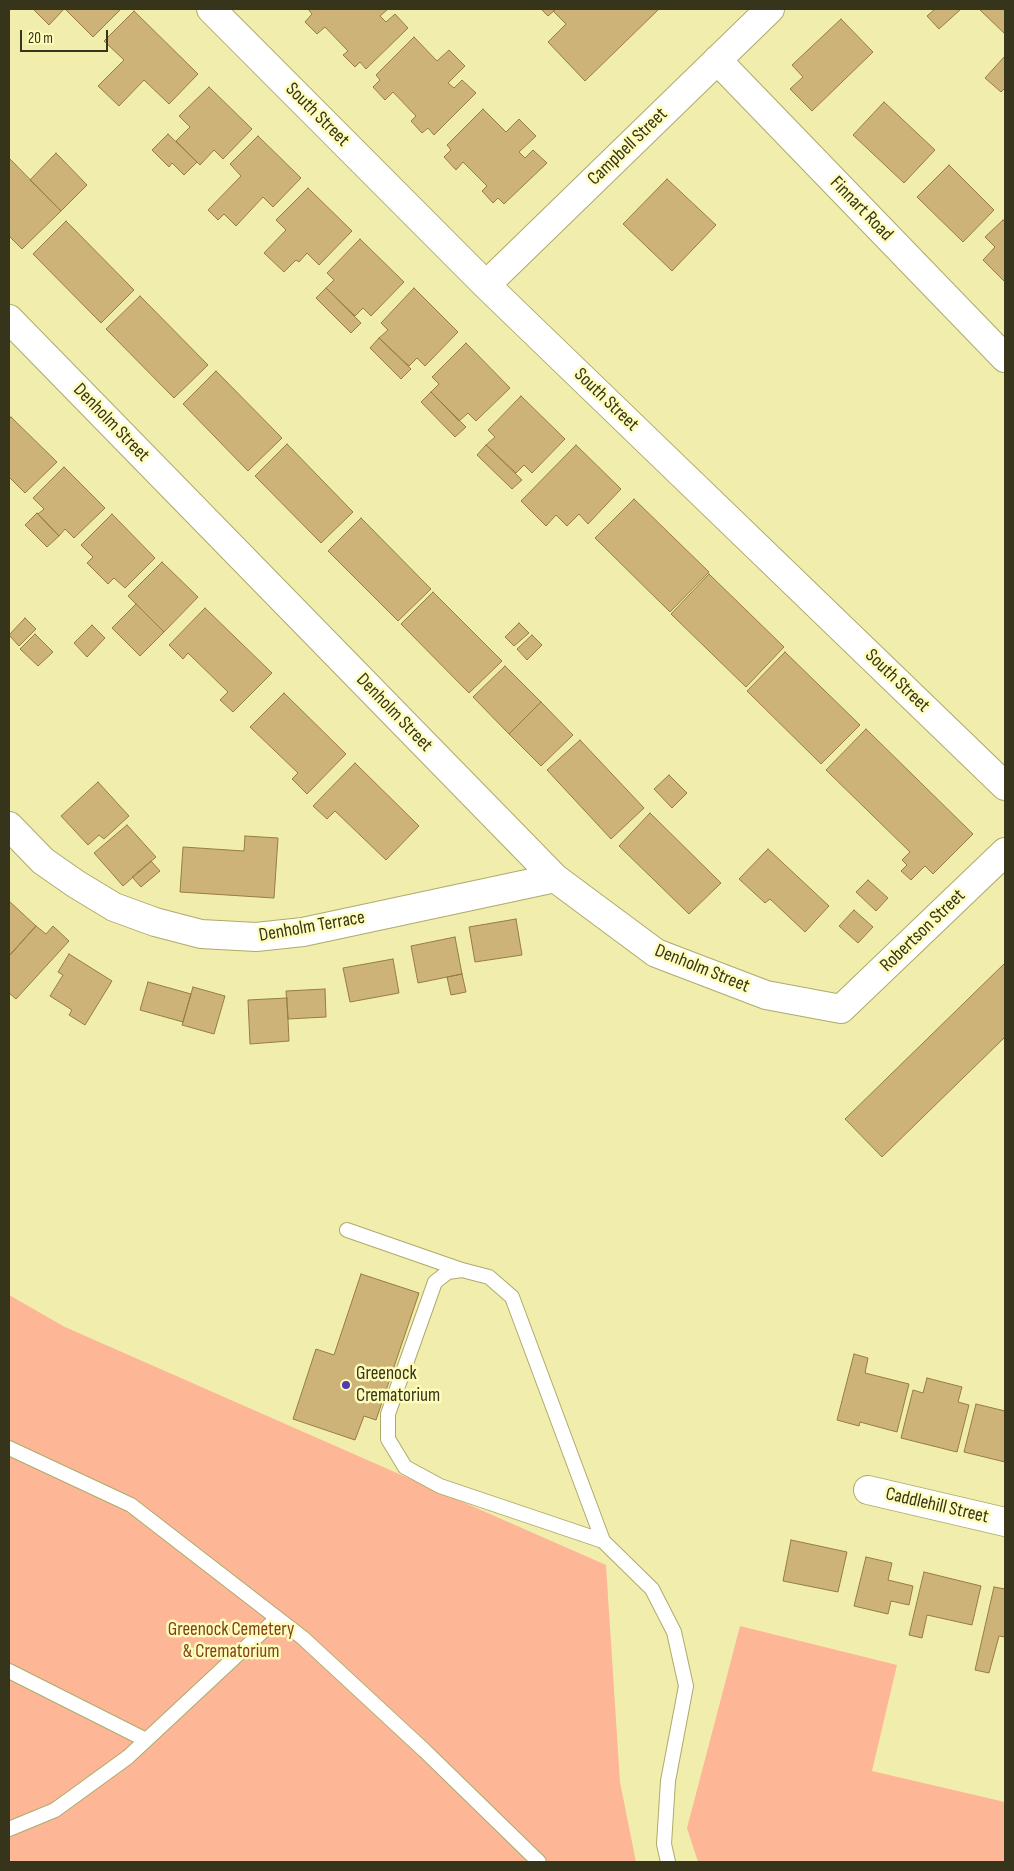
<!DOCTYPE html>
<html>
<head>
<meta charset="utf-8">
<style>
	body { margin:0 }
	#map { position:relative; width:1014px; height:1871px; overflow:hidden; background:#f1eead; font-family:"Sofia Sans Condensed",sans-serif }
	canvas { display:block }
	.frame { position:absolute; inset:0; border:10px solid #36341a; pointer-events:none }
	.scale { position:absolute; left:20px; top:30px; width:88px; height:22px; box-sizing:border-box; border:2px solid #36341a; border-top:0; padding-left:6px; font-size:15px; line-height:18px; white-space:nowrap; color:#36341a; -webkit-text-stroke:4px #fefcba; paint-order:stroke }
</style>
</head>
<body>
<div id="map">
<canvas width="1014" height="1871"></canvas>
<div class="frame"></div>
<div class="scale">20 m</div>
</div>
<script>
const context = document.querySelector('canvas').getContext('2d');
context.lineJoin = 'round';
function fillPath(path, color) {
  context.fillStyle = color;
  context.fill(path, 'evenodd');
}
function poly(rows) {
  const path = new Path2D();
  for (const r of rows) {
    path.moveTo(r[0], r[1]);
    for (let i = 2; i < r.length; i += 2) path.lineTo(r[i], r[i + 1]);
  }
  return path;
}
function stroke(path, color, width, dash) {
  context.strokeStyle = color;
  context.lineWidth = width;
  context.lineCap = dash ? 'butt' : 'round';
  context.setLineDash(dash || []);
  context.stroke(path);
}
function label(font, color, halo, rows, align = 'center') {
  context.font = font + ' "Sofia Sans Condensed",sans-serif';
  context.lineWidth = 5;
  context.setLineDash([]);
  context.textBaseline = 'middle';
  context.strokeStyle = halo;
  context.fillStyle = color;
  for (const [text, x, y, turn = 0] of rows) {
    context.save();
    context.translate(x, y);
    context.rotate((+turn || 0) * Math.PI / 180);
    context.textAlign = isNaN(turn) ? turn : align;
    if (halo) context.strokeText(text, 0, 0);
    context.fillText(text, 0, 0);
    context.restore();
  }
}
const green = poly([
	[9,1295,65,1327,606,1565,620,1782,636,1862,9,1862],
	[740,1626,897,1665,872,1771,1005,1802,1005,1862,698,1862,687,1828]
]);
const building = poly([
	[33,9,64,9,49,25,33,9],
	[65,9,121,9,93,37,65,9],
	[308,9,388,9,380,16,386,22,395,14,408,28,366,69,360,62,355,67,343,55,348,51,325,27,317,34,305,22,312,14,308,9],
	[541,9,556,9,548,16,541,9],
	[556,9,659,9,585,81,548,42,566,24,553,11,556,9],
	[935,9,961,9,939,29,927,16,935,9],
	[979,9,1005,9,1005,34,979,9],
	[134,11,198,74,169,104,144,80,119,106,98,86,124,60,104,41,134,11],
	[841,19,873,52,812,111,790,89,803,77,792,65,841,19],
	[414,37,437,61,449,50,465,66,448,83,454,88,462,80,476,93,434,135,428,128,422,133,411,121,416,116,393,92,385,100,373,87,380,80,376,75,414,37],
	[1005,56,1005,88,1001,92,985,78,1005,56],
	[209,87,252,129,223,159,214,150,200,165,176,141,190,127,179,116,209,87],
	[884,102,935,150,904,183,853,135,884,102],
	[483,109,506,132,519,119,536,136,519,152,525,158,533,150,547,163,504,204,498,198,493,203,482,191,487,186,463,162,456,170,444,157,451,150,447,145,483,109],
	[168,134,197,162,184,175,172,163,169,167,152,150,168,134],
	[258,136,301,178,273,207,263,197,236,226,224,214,218,220,208,210,241,176,230,164,258,136],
	[56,153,87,185,61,211,30,180,56,153],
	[9,158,61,211,22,249,9,236,9,158],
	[949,165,994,210,963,242,917,197,949,165],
	[667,179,716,225,672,271,623,224,667,179],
	[308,188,352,231,319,265,307,253,299,262,296,260,284,272,264,253,286,230,276,220,308,188],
	[1003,220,1005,222,1005,282,983,260,995,247,985,237,1003,220],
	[66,221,134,290,101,323,33,254,66,221],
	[360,239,404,282,371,316,363,308,355,316,326,288,334,280,327,273,360,239],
	[326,288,361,323,351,333,316,298,326,288],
	[414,288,458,332,425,366,417,358,409,366,379,338,388,330,381,323,414,288],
	[140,296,208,365,174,398,106,329,140,296],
	[379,338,411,369,401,379,370,348,379,338],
	[466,343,510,388,476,421,468,413,459,421,431,392,439,384,432,377,466,343],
	[216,371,282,438,248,471,183,404,216,371],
	[431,392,466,427,455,437,421,402,431,392],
	[521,396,565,439,532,473,524,465,516,473,486,445,495,437,488,430,521,396],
	[11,417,57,462,25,493,9,477,9,419,11,417],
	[287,444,353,512,321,543,255,476,287,444],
	[486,445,522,480,512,489,477,455,486,445],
	[576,445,621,489,588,524,579,514,567,526,556,515,546,526,521,501,576,445],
	[64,467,105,508,74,538,65,529,59,536,38,514,44,509,33,498,64,467],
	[634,499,709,572,670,612,595,538,634,499],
	[37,513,59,536,47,547,25,525,37,513],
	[112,514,155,558,125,588,114,578,108,584,87,563,93,557,81,545,112,514],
	[361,518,431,589,398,621,328,551,361,518],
	[162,562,198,597,164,632,128,596,162,562],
	[709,574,784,647,746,687,671,614,709,574],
	[433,592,502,661,469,693,401,624,433,592],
	[136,604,164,632,140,656,112,628,136,604],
	[205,608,272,673,233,712,220,700,228,692,188,653,183,659,169,645,205,608],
	[25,618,36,629,19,646,9,635,25,618],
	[519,623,529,633,514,646,505,637,519,623],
	[92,625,105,638,87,657,74,643,92,625],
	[35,634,53,652,38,666,20,649,35,634],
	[532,635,542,645,527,660,517,649,532,635],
	[785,652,860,725,821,764,747,691,785,652],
	[505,666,541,702,509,734,473,697,505,666],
	[284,693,346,754,307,794,292,779,298,773,250,727,284,693],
	[541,702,573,735,541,766,509,734,541,702],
	[866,729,973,834,933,874,925,866,911,880,901,871,907,865,902,860,910,852,826,770,866,729],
	[580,740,644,808,611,839,547,770,580,740],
	[355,763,419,826,386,860,335,811,327,819,313,806,355,763],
	[669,775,687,793,672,808,654,789,669,775],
	[98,782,129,816,104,839,99,835,88,845,61,816,98,782],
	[650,813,721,883,689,914,619,846,650,813],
	[127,825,156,857,123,886,94,853,127,825],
	[245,836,278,838,274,898,180,892,183,847,244,851,245,836],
	[768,849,829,906,805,932,770,899,765,903,739,879,768,849],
	[151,861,160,871,141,887,132,877,151,861],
	[868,880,888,898,876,911,856,892,868,880],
	[9,901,36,926,9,956,9,901],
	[854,910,873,927,858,943,839,926,854,910],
	[516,919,522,955,475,962,469,927,516,919],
	[36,926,46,934,53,926,69,941,16,999,9,993,9,956,36,926],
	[455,937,462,974,418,983,411,946,455,937],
	[69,954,112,981,85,1025,69,1015,72,1010,50,996,63,975,58,972,69,954],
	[393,959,399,993,350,1002,343,968,393,959],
	[1005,963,1005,1037,882,1157,845,1119,1005,963],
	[462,974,466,992,451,995,447,977,462,974],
	[148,982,191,994,183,1022,140,1010,148,982],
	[193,987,225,996,214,1034,182,1025,193,987],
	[325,989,326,1017,288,1019,286,991,325,989],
	[287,998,289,1041,250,1044,248,1000,287,998],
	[361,1274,419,1293,376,1420,364,1416,355,1440,293,1419,316,1349,334,1355,361,1274],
	[854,1354,868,1358,865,1373,909,1384,897,1432,860,1422,859,1426,837,1420,854,1354],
	[927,1378,962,1387,958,1402,969,1405,957,1452,901,1438,913,1390,923,1393,927,1378],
	[976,1404,1005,1411,1005,1462,964,1452,976,1404],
	[791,1540,847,1552,838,1592,783,1581,791,1540],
	[866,1557,892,1563,888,1580,913,1586,909,1605,891,1601,888,1614,854,1606,866,1557],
	[924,1572,981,1586,972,1625,927,1615,922,1638,909,1635,924,1572],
	[994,1587,1005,1589,1005,1637,999,1636,989,1673,975,1670,994,1587]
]);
const service = poly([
	[347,1230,462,1270],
	[9,1448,131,1505,303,1638,425,1751,539,1862],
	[603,1541,440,1486,405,1467,388,1439,388,1414,435,1282,448,1272,462,1270,489,1277,512,1297,603,1541,652,1589,674,1632,686,1686,668,1781,664,1844,668,1862],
	[9,1671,146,1740],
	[9,1829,55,1810,128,1757,277,1618]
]);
const minor = poly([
	[211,9,486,285,1005,786],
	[717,60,1005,358],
	[486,285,770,9],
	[9,319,555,878,656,953,766,995,841,1009,1005,852],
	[9,826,43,861,76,884,114,907,155,922,201,934,256,937,303,932,555,878],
	[868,1490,1005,1522]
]);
const markers = [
	[346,1385,5,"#523ab2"]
];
const streetNames = [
	["South Street",317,115,45],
	["Campbell Street",628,147,-44],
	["Finnart Road",861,209,46],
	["South Street",606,400,44],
	["Denholm Street",111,423,46],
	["South Street",897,681,44],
	["Denholm Street",394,713,46],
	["Denholm Terrace",312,927,-10],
	["Robertson Street",923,931,-44],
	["Denholm Street",702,969,22],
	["Caddlehill Street",937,1506,13]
];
const poiNames = [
	["Greenock",356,1374],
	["Crematorium",356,1396]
];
const parkNames = [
	["Greenock Cemetery",231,1630],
	["& Crematorium",231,1652]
];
fillPath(green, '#feb796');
fillPath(building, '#ceb378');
stroke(building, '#967c42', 1);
stroke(service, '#adaa6b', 16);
stroke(minor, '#adaa6b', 30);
stroke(service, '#fff', 14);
stroke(minor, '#fff', 28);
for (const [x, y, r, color] of markers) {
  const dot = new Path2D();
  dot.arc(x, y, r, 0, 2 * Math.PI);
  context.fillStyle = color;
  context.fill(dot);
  stroke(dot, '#fefcba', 2);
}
label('19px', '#36341a', '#fefcba', streetNames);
label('19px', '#36341a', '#fefcba', poiNames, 'left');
label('19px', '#803f1e', '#fefcba', parkNames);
</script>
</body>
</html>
